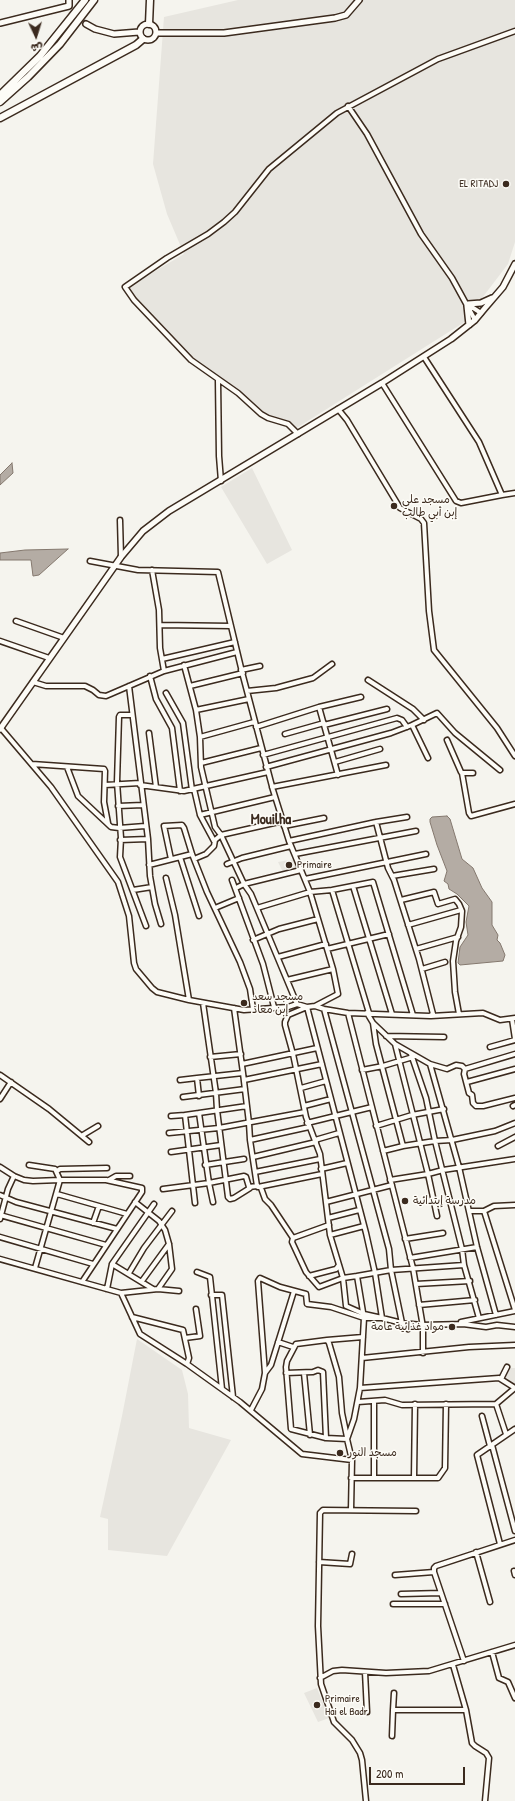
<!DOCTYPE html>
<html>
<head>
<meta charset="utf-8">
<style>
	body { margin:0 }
	#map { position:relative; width:515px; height:1801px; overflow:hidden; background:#f5f4ee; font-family:"Patrick Hand","Playpen Sans Arabic",sans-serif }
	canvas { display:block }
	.north { position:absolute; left:16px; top:16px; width:40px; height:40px; -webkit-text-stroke:3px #fdfcf7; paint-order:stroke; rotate:176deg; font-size:11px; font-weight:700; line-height:16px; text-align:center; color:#3b2a1e }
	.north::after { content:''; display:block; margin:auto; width:14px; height:18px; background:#3b2a1e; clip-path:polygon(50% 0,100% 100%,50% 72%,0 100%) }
	.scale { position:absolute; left:369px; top:1767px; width:96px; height:18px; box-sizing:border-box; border:2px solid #3b2a1e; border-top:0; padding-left:5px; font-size:12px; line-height:14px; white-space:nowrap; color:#3b2a1e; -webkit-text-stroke:3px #fdfcf7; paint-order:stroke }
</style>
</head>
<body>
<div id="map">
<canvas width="515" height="1801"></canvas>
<div class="north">ش</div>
<div class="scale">200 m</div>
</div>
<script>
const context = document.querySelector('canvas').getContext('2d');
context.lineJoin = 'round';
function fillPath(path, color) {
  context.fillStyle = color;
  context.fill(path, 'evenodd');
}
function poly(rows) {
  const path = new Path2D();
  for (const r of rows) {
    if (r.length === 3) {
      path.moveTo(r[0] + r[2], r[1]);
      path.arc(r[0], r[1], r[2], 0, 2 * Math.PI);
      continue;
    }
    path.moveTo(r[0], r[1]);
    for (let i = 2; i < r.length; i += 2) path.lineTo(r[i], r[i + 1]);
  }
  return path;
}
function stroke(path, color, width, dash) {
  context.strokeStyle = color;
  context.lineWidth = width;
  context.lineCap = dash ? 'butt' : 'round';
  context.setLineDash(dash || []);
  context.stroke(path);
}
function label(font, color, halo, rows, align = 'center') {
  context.font = font + ' "Patrick Hand","Playpen Sans Arabic",sans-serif';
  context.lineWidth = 3;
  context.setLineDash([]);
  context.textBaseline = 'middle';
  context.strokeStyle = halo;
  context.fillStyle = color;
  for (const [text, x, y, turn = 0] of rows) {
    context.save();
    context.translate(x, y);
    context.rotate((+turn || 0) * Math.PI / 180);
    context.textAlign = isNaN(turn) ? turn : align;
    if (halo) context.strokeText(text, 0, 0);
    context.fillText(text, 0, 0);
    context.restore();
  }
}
const built = poly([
	[238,0,515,0,515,242,508,264,463,323,295,429,287,422,268,416,196,362,130,292,130,286,184,254,167,214,153,164,164,17],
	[252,468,292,550,267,564,221,487],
	[295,859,299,868,283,872,278,862],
	[137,1339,182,1370,188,1394,189,1428,231,1440,167,1556,108,1550,108,1519,100,1517,122,1416],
	[509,1368,515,1368,515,1386,504,1378],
	[317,1688,329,1718,318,1722,304,1693]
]);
const water = poly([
	[12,463,13,473,0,485,0,475,12,463],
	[68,549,39,575,33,576,31,560,0,560,0,553,25,550,68,549],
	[447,816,450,819,462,859,473,868,482,888,492,902,492,925,498,935,497,940,500,943,505,955,503,961,460,965,458,963,460,947,468,935,466,922,469,906,457,894,449,889,448,884,444,881,447,871,437,845,430,822,430,819,432,817,447,816]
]);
const majorTunnel = poly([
	[70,11,86,24]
]);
const minor = poly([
	[348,106,367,134,421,234,452,278,475,320],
	[467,304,481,313],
	[424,357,479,442,502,495,515,493],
	[218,380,219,456,221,481],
	[382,383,456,501,461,503,502,495],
	[338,409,347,420,400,508,421,519,424,523,429,611,434,650,497,728,515,756],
	[298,434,288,424,268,418,261,414,238,393,191,360,134,300,125,287,167,258,208,234,224,222,235,212,269,169,337,113,438,59,515,31],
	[120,520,121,557],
	[152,570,159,610,160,648,164,671],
	[16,621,64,638],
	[160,625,231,626],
	[0,641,49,658],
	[162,659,235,642],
	[184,665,196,710,200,737,201,767,215,827,221,835,244,884,251,894,297,1004],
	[241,670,260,666],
	[150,676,156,699,172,728,180,791],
	[368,680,413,709,424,720],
	[33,682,46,686,85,686,93,690,99,695,106,696,164,671,237,652],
	[129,686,148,839,150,876,155,904,161,924],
	[190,686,243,673],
	[247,691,276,688,313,678,332,664],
	[166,693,183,723,192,790],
	[319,707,338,775],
	[196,710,249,699],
	[132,715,120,715,119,717,117,782,121,838,120,857,146,926],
	[324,725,387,709],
	[412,725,428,758],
	[0,727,51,787,118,882,129,916,134,963,136,969,152,988,157,992,189,1000,244,1010,288,1007,297,1004,307,1007,315,1006,338,994,333,969,310,892,289,841,273,790,243,676,218,572,138,570,90,561],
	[256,727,319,707,361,697],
	[149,733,156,787],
	[285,734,324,723],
	[200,737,254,722],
	[447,740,461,772,462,773,473,773],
	[263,755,397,718,402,720,407,727],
	[335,762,380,749],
	[201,763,261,748],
	[32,764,104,769,105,771,104,802,108,823],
	[67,767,78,796,111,827,119,828,145,826],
	[266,767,391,733,412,725,437,713,455,733,500,770],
	[462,773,469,813,471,816,515,804],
	[105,785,140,783],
	[140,785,184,791,268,772],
	[272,787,386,765],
	[194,789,200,815,275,797],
	[118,806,143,805],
	[200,815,214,841],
	[284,826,324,818],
	[120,840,148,839],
	[289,841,376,822,407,817],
	[295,854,416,831],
	[180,857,199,916],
	[171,859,164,826,182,825,184,828,192,854,207,892,240,962,250,989,253,1009],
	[194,859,206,854,214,846,215,840,221,835,283,821],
	[227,864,242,858,291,846],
	[149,865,192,854],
	[392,876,434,869],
	[166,878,175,915,189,1000],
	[305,879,426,854],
	[232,880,263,964,274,1007],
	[353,886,392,1014],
	[236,888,244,884,301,870],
	[133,890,152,887],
	[332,890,369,1013],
	[401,900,434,892,438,904,455,899,459,904,462,911,461,927,456,941,453,961,455,992,459,1014],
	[215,908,239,898],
	[257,908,310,892,332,890,373,882,413,1015],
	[408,925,461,910],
	[253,940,279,929,318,919],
	[327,949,389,934],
	[416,949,458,937],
	[278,957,326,944],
	[422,969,445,962],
	[287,980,333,969],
	[203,1003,216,1093,217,1110,228,1197,230,1199,234,1198,250,1188],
	[315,1006,324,1009,348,1013,430,1016,433,1014,419,959,394,880,388,868,376,822],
	[234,1008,243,1073,249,1123,250,1140,257,1186,249,1187,246,1177,244,1176,209,1183,199,1113,247,1106],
	[324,1009,389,1249,391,1270,402,1323,408,1329],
	[348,1013,413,1268,423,1327,423,1353],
	[367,1013,373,1023,395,1044,430,1064,447,1069,456,1065,462,1066,465,1069],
	[431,1016,483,1013,500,1020,515,1018],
	[512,1019,515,1039],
	[373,1023,376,1044,403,1146,383,1151],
	[386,1036,444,1037],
	[395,1044,428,1174,437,1216],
	[490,1047,515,1040],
	[411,1054,426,1098,435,1141,462,1249,464,1265,479,1318],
	[210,1057,241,1054],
	[242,1064,317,1048],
	[430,1064,459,1167,477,1247,496,1315],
	[465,1069,464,1074,469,1093,472,1095,473,1103,476,1106,483,1106,515,1098],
	[465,1069,515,1054],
	[362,1070,383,1066,413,1057],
	[0,1075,49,1109,89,1142],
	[180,1080,197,1078],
	[244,1080,322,1064],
	[467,1082,515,1069],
	[301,1088,326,1081],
	[199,1096,197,1078,243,1073],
	[183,1097,245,1089],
	[0,1099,11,1082],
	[304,1106,331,1099],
	[513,1106,515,1105],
	[171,1116,185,1115],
	[307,1123,372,1107],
	[376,1126,412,1115,444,1109],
	[169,1133,219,1128,305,1112],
	[83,1135,98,1126],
	[250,1140,309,1127],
	[315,1140,339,1133],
	[403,1146,435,1141,452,1140,495,1131,515,1123],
	[498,1146,515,1137],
	[171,1152,221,1145],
	[253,1157,316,1142],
	[205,1165,244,1159],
	[0,1167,14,1176,24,1180,33,1181,60,1180,55,1169,29,1165],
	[321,1169,347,1163],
	[57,1171,60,1169,107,1168],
	[255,1172,320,1159],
	[109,1180,116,1176,130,1176],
	[390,1180,428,1174,443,1170,515,1159],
	[258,1187,322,1174],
	[261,1188,265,1199,271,1205,293,1238,292,1242,306,1272,319,1287,343,1278,357,1276],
	[163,1189,209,1183,213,1202],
	[57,1194,127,1214],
	[0,1195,16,1202,117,1229],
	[135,1202,159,1221,165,1230,169,1244,172,1269,158,1289],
	[326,1202,392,1185],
	[195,1203,185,1115,199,1113],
	[469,1211,484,1211,494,1206,515,1205],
	[484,1211,515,1310],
	[0,1215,106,1245],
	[328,1218,359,1210],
	[0,1219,8,1189,14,1176],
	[93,1223,99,1206],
	[330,1235,364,1226],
	[0,1237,93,1264],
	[293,1238,329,1225],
	[405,1239,443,1233],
	[410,1258,477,1247],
	[0,1259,121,1293,140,1334,187,1364,240,1402,302,1454,352,1460],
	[112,1264,153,1289],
	[35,1268,60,1180,106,1180,142,1188,142,1192,82,1282],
	[197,1272,210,1277,222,1389],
	[129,1273,144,1248,172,1211],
	[309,1276,336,1269,339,1265],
	[142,1281,169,1244],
	[416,1284,470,1281],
	[107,1289,112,1264,154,1204],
	[121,1293,158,1289,179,1291],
	[211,1295,222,1295,233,1397],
	[419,1305,475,1300],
	[132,1317,183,1330,189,1358,187,1364],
	[461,1322,515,1311],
	[185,1338,200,1336,196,1309],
	[327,1340,363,1337],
	[278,1342,293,1347],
	[362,1358,469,1347,515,1345],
	[265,1373,271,1365,294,1291],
	[286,1373,313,1372,318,1370,323,1372,326,1438],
	[304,1373,310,1435],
	[501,1379,507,1367],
	[360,1388,499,1378,515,1388],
	[374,1401,374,1477],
	[358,1402,385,1400,402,1405,496,1404,515,1388],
	[496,1404,506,1434],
	[251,1410,262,1389,265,1373,258,1281,260,1278,280,1287,306,1294,307,1304,331,1307,364,1318,382,1318,375,1273,366,1233,307,1007,288,1015,285,1022,285,1025,293,1054,306,1117,320,1154,330,1235,343,1278,346,1306,364,1314,382,1318,402,1323,422,1325,463,1324,486,1327,497,1325,515,1327],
	[482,1416,490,1446],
	[347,1439,326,1438,291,1429,286,1367,287,1361,296,1344,327,1340,329,1343,339,1377,342,1413,347,1437],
	[492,1445,515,1531],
	[351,1478,438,1478,445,1468,446,1404],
	[414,1478,415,1404],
	[351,1510,352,1460,347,1439,354,1419,360,1388,364,1318,357,1276,391,1270,464,1265],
	[500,1544,477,1455,515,1429],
	[476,1552,490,1602],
	[319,1562,350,1564,352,1554],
	[514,1571,515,1575],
	[395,1575,434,1572],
	[401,1594,441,1593],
	[393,1604,445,1604],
	[492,1652,499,1678,508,1682,515,1698],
	[464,1661,434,1572,434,1568,436,1566,515,1540],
	[453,1665,466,1710,472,1743,475,1746,486,1753,489,1758,485,1801],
	[365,1672,367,1712],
	[320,1678,333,1671,342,1670,386,1673,429,1671,515,1645],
	[393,1710,394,1693],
	[392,1736,393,1710,466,1710],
	[366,1801,362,1760,360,1753,352,1740,334,1722,321,1684,318,1626,320,1513,323,1510,416,1511]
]);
const major = poly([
	[0,23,69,6,69,0],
	[148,32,8],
	[86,24,95,29,114,34,139,32],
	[156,33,224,33,335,18,346,15,359,0],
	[468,304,481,303,492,298],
	[467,306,469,325],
	[0,729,121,557,143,531,169,511,382,383,451,339,475,320,485,308,503,287,515,264]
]);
const highway = poly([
	[149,24,150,0],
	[0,95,40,56,85,0],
	[0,102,28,77,60,44,94,0],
	[0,118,136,45,143,39]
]);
const markers = [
	[506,184,4,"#3b2a1e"],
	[394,506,4,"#3b2a1e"],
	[289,865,4,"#3b2a1e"],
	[244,1003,4,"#3b2a1e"],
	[405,1201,4,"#3b2a1e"],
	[452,1327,4,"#3b2a1e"],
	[340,1453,4,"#3b2a1e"],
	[317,1705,4,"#3b2a1e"]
];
const poiNames = [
	["EL RITADJ",498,184,"right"],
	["مسجد علي",402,500],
	["إبن أبي طالب",402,513],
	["Primaire",297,865],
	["مسجد سعد",252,997],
	["إبن معاذ",252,1010],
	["مدرسة إبتدائية",413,1201],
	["مواد غذائية عامة",444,1327,"right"],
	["مسجد النور",348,1453],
	["Primaire",325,1699],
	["Hai el Badr",325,1712]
];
const districtNames = [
	["Mouilha",271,820]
];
fillPath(built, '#e7e5df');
fillPath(water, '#b4aca4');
stroke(water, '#84786e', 1);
stroke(majorTunnel, '#d0ccc4', 5, [5, 2.5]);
stroke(minor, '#3b2a1e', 7);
stroke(major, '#3b2a1e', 8);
stroke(highway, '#3b2a1e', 9);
stroke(minor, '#fdfcf7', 4);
stroke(major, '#fdfcf7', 5);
stroke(highway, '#fdfcf7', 6);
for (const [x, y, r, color] of markers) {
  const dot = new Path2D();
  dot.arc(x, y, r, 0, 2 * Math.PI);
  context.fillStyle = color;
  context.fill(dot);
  stroke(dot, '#fdfcf7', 1.5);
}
label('11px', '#3b2a1e', '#fdfcf7', poiNames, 'left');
label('bold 15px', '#3b2a1e', '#fdfcf7', districtNames);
</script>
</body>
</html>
